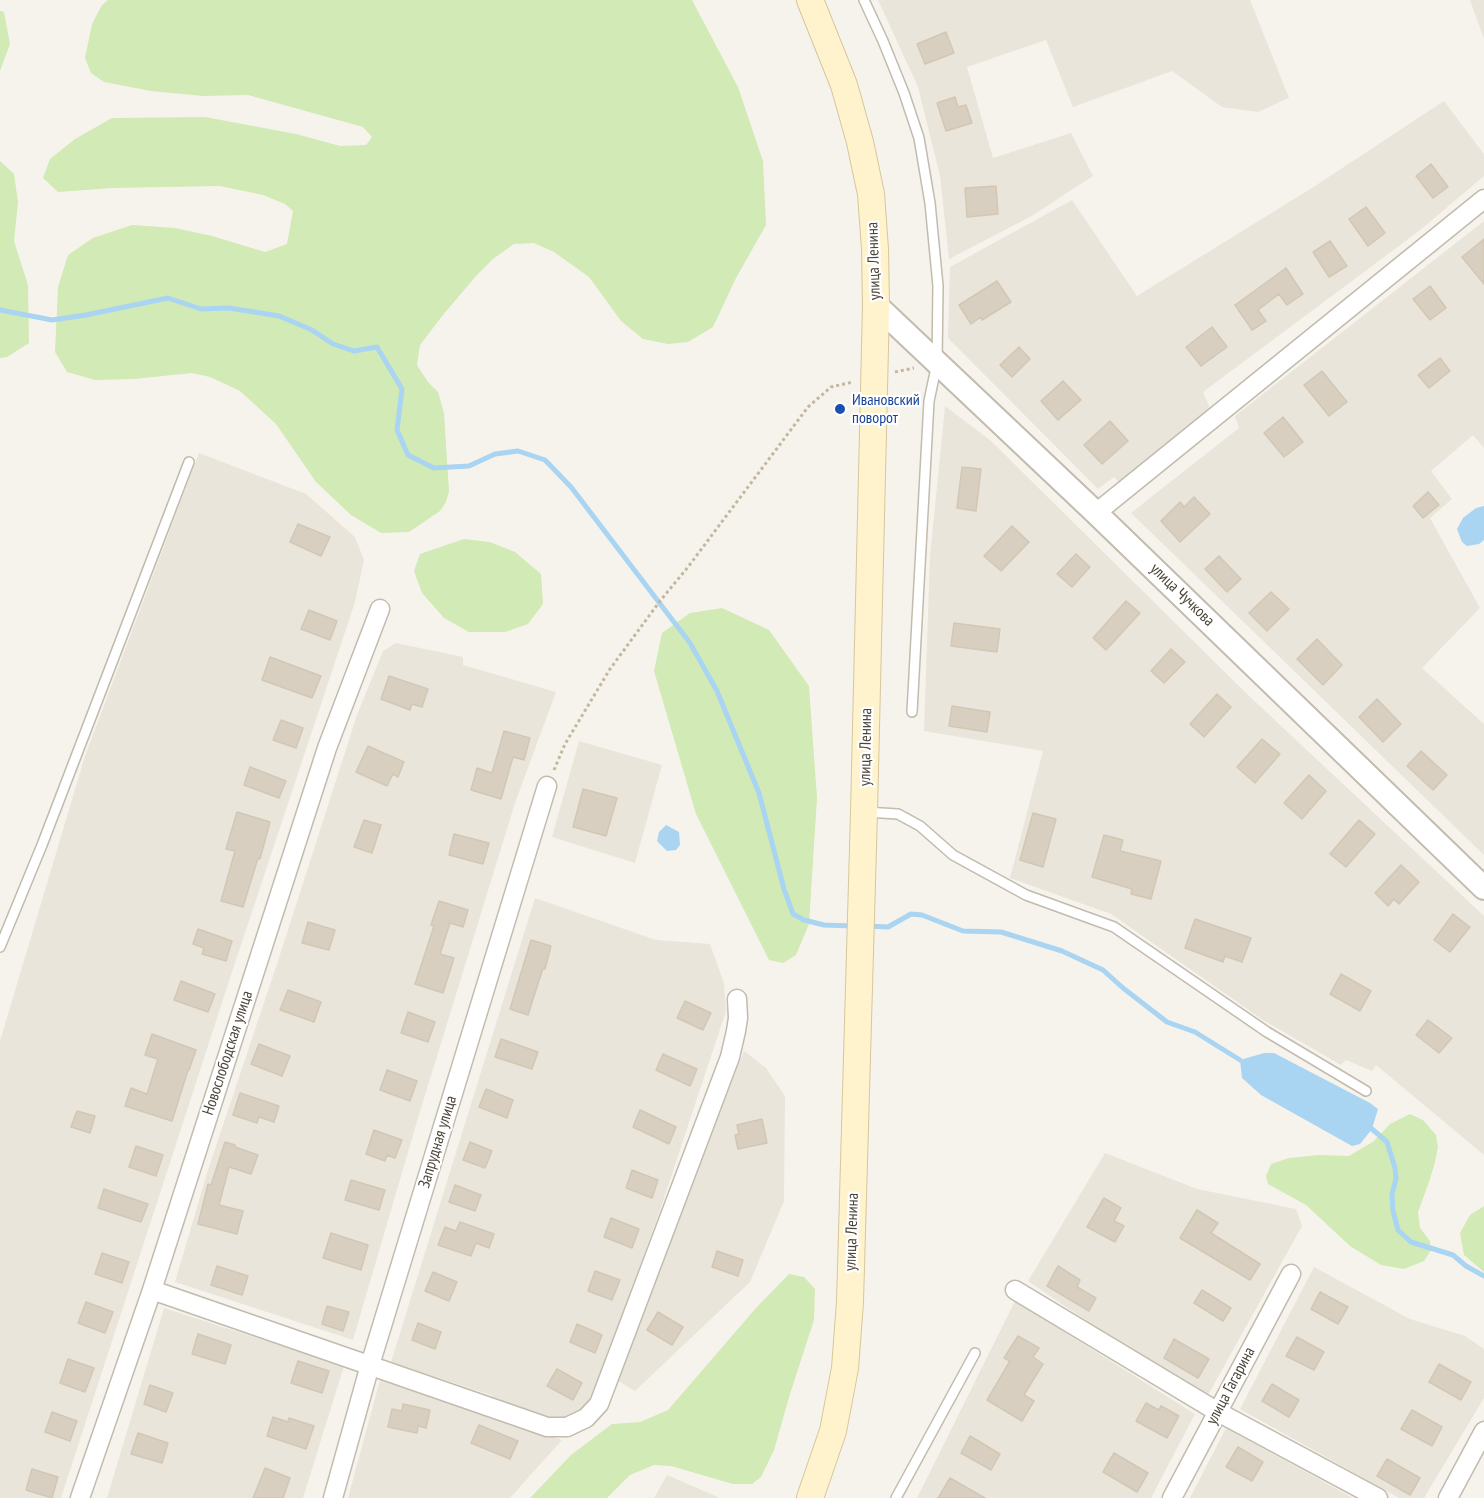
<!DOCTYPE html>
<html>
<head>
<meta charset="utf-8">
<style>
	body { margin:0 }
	canvas { display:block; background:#f6f3ec }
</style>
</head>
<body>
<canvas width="1484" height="1498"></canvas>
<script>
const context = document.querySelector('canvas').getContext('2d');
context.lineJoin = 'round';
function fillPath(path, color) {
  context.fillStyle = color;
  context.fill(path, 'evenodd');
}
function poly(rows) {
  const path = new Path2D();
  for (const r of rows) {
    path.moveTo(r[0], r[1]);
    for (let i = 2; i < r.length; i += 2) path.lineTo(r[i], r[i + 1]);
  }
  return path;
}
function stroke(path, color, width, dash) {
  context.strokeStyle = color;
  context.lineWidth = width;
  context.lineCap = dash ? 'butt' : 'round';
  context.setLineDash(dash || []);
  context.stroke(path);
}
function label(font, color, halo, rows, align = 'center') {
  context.font = font + ' "PT Sans Narrow",sans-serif';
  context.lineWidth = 4.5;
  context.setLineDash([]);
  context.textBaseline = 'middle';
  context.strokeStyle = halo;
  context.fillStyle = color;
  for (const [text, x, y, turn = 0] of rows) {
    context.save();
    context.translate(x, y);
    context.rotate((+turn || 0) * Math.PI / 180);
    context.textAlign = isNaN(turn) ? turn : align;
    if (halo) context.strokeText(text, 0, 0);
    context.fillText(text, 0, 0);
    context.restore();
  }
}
const residential = poly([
	[878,0,1250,0,1289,98,1258,112,1222,107,1172,71,1073,107,1046,40,967,67,993,158,1071,133,1093,176,1030,217,949,259,940,176,918,87],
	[1470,0,1484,0,1484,39],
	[1444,101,1484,154,1484,176,1419,231,1203,392,1210,408,1121,484,1114,477,1098,489,948,338,950,267,1072,200,1137,296,1312,188],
	[1484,221,1484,448,1473,435,1431,471,1452,499,1430,518,1480,608,1422,668,1484,724,1484,855,1131,513,1239,428,1235,416],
	[945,406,991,441,1248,695,1484,916,1484,1155,1376,1065,1372,1071,1346,1060,1341,1065,1263,1020,1111,914,1010,878,1043,751,924,731,930,556],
	[199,453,306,494,355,537,364,560,355,602,231,975,61,1498,0,1498,0,1041,85,756],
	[396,643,463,657,463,665,556,692,515,803,418,1118,353,1340,175,1282,207,1173,278,961,357,715,383,651],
	[579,741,662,765,635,863,552,837],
	[535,898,656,940,710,944,724,983,726,1011,659,1213,590,1403,570,1417,546,1419,506,1406,491,1395,391,1362],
	[744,1051,766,1068,785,1096,784,1201,750,1282,635,1391,618,1381,681,1209],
	[1105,1153,1197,1189,1296,1209,1302,1226,1208,1395,1112,1338,1028,1281],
	[1314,1267,1410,1319,1465,1336,1484,1349,1484,1398,1424,1498,1399,1498,1240,1409],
	[1015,1301,1195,1414,1151,1498,917,1498],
	[164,1308,344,1366,303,1498,107,1498],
	[380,1380,562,1440,510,1498,348,1498],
	[1226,1428,1353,1498,1190,1498],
	[667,1475,720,1498,654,1498]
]);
const green = poly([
	[108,0,692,0,738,87,763,161,766,225,736,278,713,327,688,342,668,344,643,339,621,321,589,277,554,252,534,243,514,244,493,259,476,276,443,315,420,345,417,365,428,382,438,392,444,413,449,491,446,502,440,511,409,532,381,533,351,515,316,482,276,424,240,391,210,377,192,373,134,379,95,380,67,372,55,352,58,287,68,255,93,238,132,225,175,228,212,236,265,252,287,244,293,211,285,204,263,195,220,186,113,188,58,192,43,178,50,159,75,139,112,118,205,117,296,134,340,146,366,145,372,137,363,127,248,95,203,96,151,91,104,82,91,73,85,58,92,24,102,5],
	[0,11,4,12,10,44,0,71],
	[0,161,14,174,18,202,14,241,28,285,29,343,7,357,0,358],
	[464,539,490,542,515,552,541,574,543,604,528,624,505,632,469,632,444,618,422,593,414,571,420,554],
	[722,608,769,630,809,686,817,798,809,924,796,955,783,963,769,960,696,814,654,671,662,633,690,613],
	[1410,1114,1423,1120,1436,1135,1438,1147,1435,1162,1430,1179,1418,1212,1420,1228,1430,1241,1431,1250,1424,1261,1404,1269,1381,1265,1350,1246,1306,1205,1268,1184,1266,1176,1271,1164,1289,1158,1320,1155,1349,1156,1374,1141,1390,1124],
	[1484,1206,1484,1272,1464,1255,1460,1233,1470,1215],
	[789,1274,804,1277,815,1289,814,1320,790,1394,774,1450,761,1477,752,1484,733,1484,671,1466,654,1465,630,1475,607,1498,530,1498,571,1455,612,1424,640,1422,668,1410,756,1308]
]);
const water = poly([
	[1484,506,1484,540,1479,544,1467,546,1462,542,1457,529,1463,518,1476,508],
	[666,825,679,832,680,845,676,850,667,851,657,841,659,832],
	[1264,1053,1274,1053,1370,1103,1378,1109,1372,1129,1360,1144,1352,1146,1261,1095,1242,1078,1240,1060]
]);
const stream = poly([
	[0,310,52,320,86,315,168,298,201,309,229,308,279,316,312,330,333,344,354,351,377,347,402,389,397,430,408,455,434,468,469,466,495,454,518,451,545,460,571,487,690,643,717,691,759,793,784,889,793,914,804,920,824,925,853,926],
	[868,926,888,927,911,914,922,915,963,931,1001,932,1062,951,1103,970,1123,988,1167,1022,1195,1032,1240,1060],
	[1372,1129,1387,1142,1395,1168,1396,1179,1392,1194,1393,1211,1398,1230,1411,1242,1453,1255,1466,1266,1484,1276]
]);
const building = poly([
	[946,32,954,53,925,64,917,44,946,32],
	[955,97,958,107,966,105,972,123,946,131,937,103,955,97],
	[1431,164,1448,187,1433,198,1416,176,1431,164],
	[996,186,998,214,967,217,965,188,996,186],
	[1366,207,1385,233,1368,246,1349,219,1366,207],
	[1484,239,1484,284,1462,257,1484,239],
	[1330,241,1347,266,1329,277,1313,252,1330,241],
	[1286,268,1303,294,1287,305,1279,294,1258,310,1266,321,1252,330,1235,305,1286,268],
	[997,281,1011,302,982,320,981,317,971,324,959,305,997,281],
	[1430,286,1446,308,1430,320,1413,299,1430,286],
	[1212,327,1227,347,1201,366,1186,347,1212,327],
	[1019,347,1030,359,1012,377,1000,365,1019,347],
	[1440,358,1450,371,1429,388,1418,375,1440,358],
	[1322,371,1347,402,1329,416,1304,385,1322,371],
	[1063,381,1081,400,1058,420,1041,401,1063,381],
	[1283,417,1303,442,1284,457,1264,433,1283,417],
	[1110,421,1128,441,1102,464,1084,445,1110,421],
	[962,467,981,469,976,511,957,508,962,467],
	[1428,492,1439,505,1423,518,1413,506,1428,492],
	[1194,497,1210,514,1180,542,1161,521,1180,502,1184,507,1194,497],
	[298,524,330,537,321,556,290,542,298,524],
	[1012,526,1029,542,1001,571,984,556,1012,526],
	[1076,554,1090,567,1072,587,1057,574,1076,554],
	[1219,556,1241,579,1227,592,1205,569,1219,556],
	[1271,592,1289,609,1267,631,1249,613,1271,592],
	[1126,601,1140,613,1106,650,1093,638,1126,601],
	[309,610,337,621,330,640,301,629,309,610],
	[954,623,1000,629,997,652,951,646,954,623],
	[1317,639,1342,665,1323,685,1297,659,1317,639],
	[1171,649,1185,662,1164,683,1151,671,1171,649],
	[270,657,321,676,312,698,262,680,270,657],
	[389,676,428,689,422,707,412,704,410,710,381,699,389,676],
	[1217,694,1231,707,1204,737,1190,724,1217,694],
	[1377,699,1401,724,1383,742,1359,717,1377,699],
	[952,706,990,712,987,732,949,726,952,706],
	[281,720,303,728,296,748,273,740,281,720],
	[504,731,530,738,524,760,513,757,501,799,471,790,477,768,492,773,504,731],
	[1262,739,1280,754,1255,783,1237,767,1262,739],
	[368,746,404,762,398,777,393,774,387,786,356,772,368,746],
	[1421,751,1447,775,1433,790,1407,766,1421,751],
	[250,767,286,781,279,798,244,785,250,767],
	[1309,775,1326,791,1302,819,1284,803,1309,775],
	[583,789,617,798,606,836,573,827,583,789],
	[237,812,270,822,260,859,258,858,243,907,221,901,235,851,226,849,237,812],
	[1033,813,1056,819,1043,867,1020,860,1033,813],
	[364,820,381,825,372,853,354,847,364,820],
	[1359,820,1375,834,1346,867,1330,854,1359,820],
	[454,834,489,843,483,864,449,855,454,834],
	[1104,835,1123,840,1120,851,1161,861,1151,899,1131,894,1132,889,1092,877,1104,835],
	[1401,865,1419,882,1399,904,1394,899,1388,906,1375,893,1401,865],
	[439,901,468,910,463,927,450,923,440,954,454,958,443,993,415,984,434,926,431,925,439,901],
	[1453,914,1470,927,1450,952,1434,940,1453,914],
	[1195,919,1251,938,1242,962,1225,956,1223,962,1185,948,1195,919],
	[308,922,335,930,329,950,302,943,308,922],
	[198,929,232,941,226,961,202,954,204,948,193,944,198,929],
	[531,940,551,946,545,969,543,968,528,1015,510,1009,531,940],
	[1341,974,1371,991,1360,1011,1330,994,1341,974],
	[181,981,215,994,208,1012,174,1000,181,981],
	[288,990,321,1002,314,1022,280,1010,288,990],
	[685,1001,711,1013,703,1030,677,1018,685,1001],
	[408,1012,435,1022,428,1042,401,1033,408,1012],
	[1428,1020,1452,1038,1439,1053,1416,1035,1428,1020],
	[152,1034,196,1050,189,1070,188,1070,172,1121,125,1106,131,1088,147,1094,158,1059,145,1055,152,1034],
	[501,1039,538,1052,532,1069,495,1057,501,1039],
	[259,1044,290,1056,282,1076,251,1064,259,1044],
	[663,1054,697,1069,690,1086,656,1070,663,1054],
	[387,1070,417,1081,410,1101,380,1090,387,1070],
	[486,1089,513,1100,507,1118,479,1107,486,1089],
	[240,1093,279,1106,274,1122,259,1117,257,1123,233,1115,240,1093],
	[640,1110,676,1127,669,1144,633,1127,640,1110],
	[77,1111,95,1116,90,1133,71,1127,77,1111],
	[762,1119,767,1143,738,1149,735,1135,739,1134,737,1125,762,1119],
	[374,1130,402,1140,395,1158,387,1155,385,1161,366,1154,374,1130],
	[225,1142,235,1145,235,1147,258,1155,251,1174,229,1167,219,1205,243,1211,237,1234,198,1224,208,1184,211,1185,225,1142],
	[470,1142,492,1151,485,1168,463,1160,470,1142],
	[136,1146,163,1155,156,1176,129,1167,136,1146],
	[632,1170,658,1180,652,1198,626,1188,632,1170],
	[351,1180,385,1190,379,1210,345,1200,351,1180],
	[455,1185,481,1195,475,1211,449,1202,455,1185],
	[104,1189,148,1204,141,1222,98,1208,104,1189],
	[1104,1198,1121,1208,1114,1221,1124,1226,1115,1242,1087,1227,1104,1198],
	[1197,1210,1218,1223,1211,1233,1260,1264,1250,1280,1180,1238,1197,1210],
	[611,1218,639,1229,632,1248,604,1237,611,1218],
	[460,1222,494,1234,489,1248,476,1243,471,1256,438,1245,445,1227,456,1231,460,1222],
	[331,1233,368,1245,361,1270,323,1258,331,1233],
	[717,1251,743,1260,738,1276,712,1267,717,1251],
	[102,1253,129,1262,122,1283,95,1274,102,1253],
	[217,1266,248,1276,242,1295,211,1285,217,1266],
	[1058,1266,1080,1280,1077,1287,1096,1298,1089,1311,1047,1286,1058,1266],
	[595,1271,620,1280,612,1300,588,1291,595,1271],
	[433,1272,457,1282,449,1301,425,1291,433,1272],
	[1202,1290,1231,1308,1223,1321,1194,1303,1202,1290],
	[1320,1292,1348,1307,1338,1324,1311,1309,1320,1292],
	[86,1302,113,1312,105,1333,78,1323,86,1302],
	[327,1306,349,1312,343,1331,322,1324,327,1306],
	[658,1312,683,1327,672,1345,647,1330,658,1312],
	[418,1323,441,1332,435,1349,412,1340,418,1323],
	[577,1324,602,1335,595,1353,570,1342,577,1324],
	[198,1334,231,1345,225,1364,192,1354,198,1334],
	[1018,1336,1039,1348,1033,1357,1043,1364,1024,1395,1034,1401,1022,1421,987,1400,1010,1361,1004,1358,1018,1336],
	[1297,1337,1324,1352,1314,1370,1286,1356,1297,1337],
	[1174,1339,1209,1359,1198,1378,1164,1358,1174,1339],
	[68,1359,94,1368,85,1392,60,1383,68,1359],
	[298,1361,329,1371,322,1393,291,1383,298,1361],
	[1439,1364,1471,1382,1461,1400,1429,1382,1439,1364],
	[557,1369,582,1383,573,1400,547,1386,557,1369],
	[1272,1384,1299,1400,1289,1417,1262,1401,1272,1384],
	[150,1385,173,1393,166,1412,144,1404,150,1385],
	[1146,1403,1159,1410,1161,1406,1179,1416,1167,1438,1136,1421,1146,1403],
	[403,1404,430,1410,426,1428,418,1426,417,1433,388,1427,392,1409,402,1411,403,1404],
	[1412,1410,1442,1427,1432,1446,1401,1429,1412,1410],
	[52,1412,77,1421,70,1441,45,1432,52,1412],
	[273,1417,288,1422,289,1418,314,1426,306,1449,267,1436,273,1417],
	[479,1425,518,1441,510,1459,471,1443,479,1425],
	[138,1433,168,1443,162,1463,131,1454,138,1433],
	[970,1436,1000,1454,991,1470,961,1453,970,1436],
	[1238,1447,1263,1462,1252,1481,1226,1467,1238,1447],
	[1114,1453,1148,1473,1137,1492,1103,1472,1114,1453],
	[1387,1459,1420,1478,1410,1495,1377,1476,1387,1459],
	[265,1468,290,1478,283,1498,253,1498,265,1468],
	[32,1469,58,1477,52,1498,26,1490,32,1469],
	[950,1478,985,1498,938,1498,950,1478]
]);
const path = poly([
	[895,372,914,368],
	[554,770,565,744,610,669,660,601,688,567,808,407,831,387,853,382]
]);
const service = poly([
	[864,0,883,41,904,93,919,138,930,203,938,286,937,363,929,401,912,712],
	[865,812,898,814,920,826,953,855,1026,895,1114,927,1267,1032,1366,1091],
	[0,947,42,845,189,462],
	[896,1498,975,1353]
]);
const minor = poly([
	[1096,513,1484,199],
	[152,1290,530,1421,547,1427,567,1427,586,1418,599,1404,730,1057,736,1031,738,1018,737,999],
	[1015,1290,1218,1412,1378,1498],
	[80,1498,152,1290,327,748,380,609],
	[333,1498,370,1365,547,786],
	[1172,1498,1291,1274],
	[1448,1498,1484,1431]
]);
const tertiary = poly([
	[876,305,1096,513,1484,888]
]);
const secondary = poly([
	[810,0,844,85,860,142,871,194,875,249,876,305,864,812,850,1302,845,1368,833,1431,810,1498]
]);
const markers = [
	[840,409,6,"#1a4fb4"]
];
const streetNames = [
	["улица Ленина",874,261,-92],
	["улица Чучкова",1182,595,44],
	["улица Ленина",866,747,-89],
	["Новослободская улица",228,1053,-72],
	["Запрудная улица",438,1142,-73],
	["улица Ленина",852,1232,-88],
	["улица Гагарина",1231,1386,-62]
];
const transitNames = [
	["Ивановский",852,400],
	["поворот",852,418]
];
fillPath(residential, '#eae5da');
fillPath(green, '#d2eab5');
fillPath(water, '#a9d4f2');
stroke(stream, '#a9d4f2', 5);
fillPath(building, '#d8cfc1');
stroke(building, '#d3c7b4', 1.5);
stroke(service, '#c2bbae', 12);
stroke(minor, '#c2bbae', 21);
stroke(tertiary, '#c2bbae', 26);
stroke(secondary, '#d6c79b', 28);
stroke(path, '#c4b79f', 3, [3, 3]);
stroke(service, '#fff', 9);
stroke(minor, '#fff', 18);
stroke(tertiary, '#fff', 22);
stroke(secondary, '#fff3cd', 26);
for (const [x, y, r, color] of markers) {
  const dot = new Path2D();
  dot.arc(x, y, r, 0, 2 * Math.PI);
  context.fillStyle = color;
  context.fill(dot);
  stroke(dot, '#fff', 2);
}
label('16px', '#4b4439', '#fff', streetNames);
label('16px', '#164399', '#fff', transitNames, 'left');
</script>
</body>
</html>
